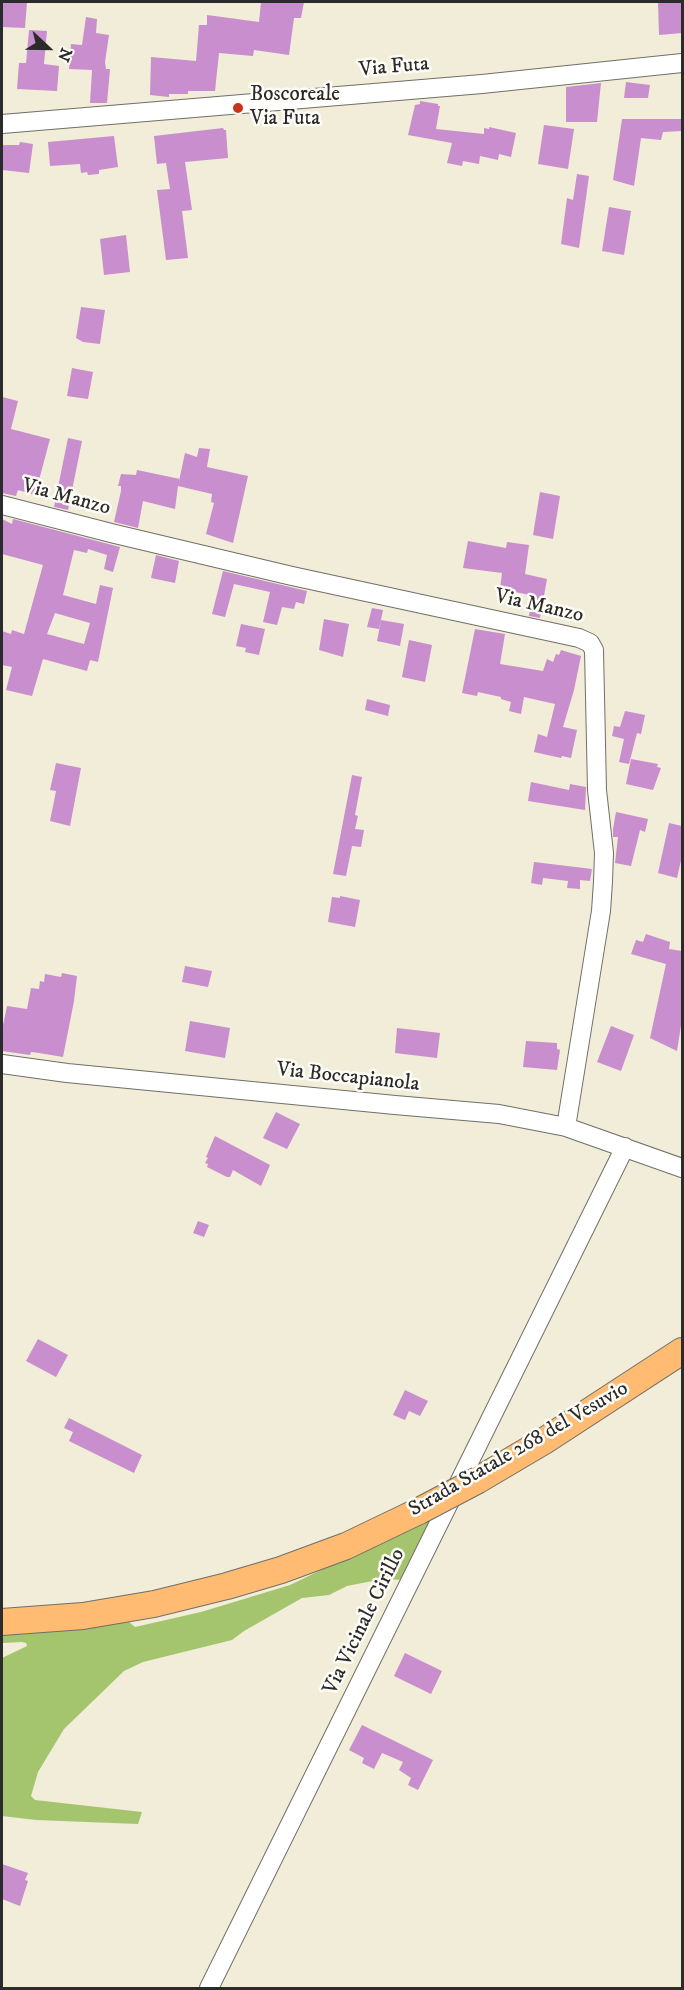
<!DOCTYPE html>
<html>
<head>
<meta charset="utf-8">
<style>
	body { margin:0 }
	#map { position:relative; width:684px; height:1990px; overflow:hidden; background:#f1edd8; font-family:"IM FELL DW Pica",serif }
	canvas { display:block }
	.frame { position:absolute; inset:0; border:3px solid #2b2b2b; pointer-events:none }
	.north { position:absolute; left:18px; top:18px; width:60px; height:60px; -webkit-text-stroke:4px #fdfcf7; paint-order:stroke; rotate:112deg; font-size:16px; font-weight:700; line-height:24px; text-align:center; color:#2b2b2b }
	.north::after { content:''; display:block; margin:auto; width:21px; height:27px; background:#2b2b2b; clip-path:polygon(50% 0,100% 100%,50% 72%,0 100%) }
</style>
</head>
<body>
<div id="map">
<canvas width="684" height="1990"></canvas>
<div class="frame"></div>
<div class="north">N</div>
</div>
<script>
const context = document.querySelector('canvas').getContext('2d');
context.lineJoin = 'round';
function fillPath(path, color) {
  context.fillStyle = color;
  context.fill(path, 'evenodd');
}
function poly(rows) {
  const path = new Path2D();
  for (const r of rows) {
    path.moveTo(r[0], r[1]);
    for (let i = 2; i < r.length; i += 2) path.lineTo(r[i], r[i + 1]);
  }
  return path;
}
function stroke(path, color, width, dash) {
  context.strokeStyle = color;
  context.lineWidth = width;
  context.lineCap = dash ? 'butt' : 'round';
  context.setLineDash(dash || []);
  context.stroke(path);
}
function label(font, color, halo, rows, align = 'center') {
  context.font = font + ' "IM FELL DW Pica",serif';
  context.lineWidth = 5;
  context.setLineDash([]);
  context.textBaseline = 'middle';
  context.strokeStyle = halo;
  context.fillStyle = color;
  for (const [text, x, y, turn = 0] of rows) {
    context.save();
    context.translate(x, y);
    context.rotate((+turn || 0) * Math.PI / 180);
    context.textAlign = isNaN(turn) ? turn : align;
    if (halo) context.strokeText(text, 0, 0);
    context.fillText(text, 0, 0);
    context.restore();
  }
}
const green = poly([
	[429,1518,432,1521,403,1580,383,1579,347,1586,329,1595,302,1598,244,1631,232,1640,143,1662,124,1671,64,1729,38,1772,31,1796,35,1800,142,1812,138,1824,36,1820,2,1816,2,1658,27,1646,26,1643,22,1642,2,1643,2,1633,129,1622,135,1627,201,1612,290,1585]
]);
const building = poly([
	[2,2,27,2,25,28,2,27],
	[261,2,304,2,301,18,294,18,289,55,254,50,253,56,219,53,215,91,188,91,188,94,169,94,169,97,150,95,151,57,196,61,199,25,207,25,207,15,259,22],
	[658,2,682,2,682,33,659,35],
	[86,17,97,19,96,33,109,35,105,62,106,69,110,69,107,103,90,103,92,70,69,69,71,44,82,45],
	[29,30,47,31,44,64,59,66,57,91,17,89,19,63,26,63],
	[626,82,650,85,648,98,624,98],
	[601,83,597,122,566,122,566,87],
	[420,101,438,104,438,106,440,106,436,129,484,134,484,128,489,129,489,127,516,133,511,157,499,154,498,160,480,156,479,164,463,161,462,166,447,163,452,143,408,135,415,105,420,104],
	[622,119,682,119,682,131,663,132,661,140,641,138,634,186,613,180],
	[544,125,574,129,568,169,538,164],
	[223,128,224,130,226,130,228,158,185,162,192,210,182,211,188,258,166,260,157,190,170,189,166,163,157,164,154,136],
	[114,136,118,167,99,170,99,174,88,175,87,172,81,173,80,164,50,166,48,142],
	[20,142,33,144,29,173,2,170,2,145,19,145],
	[577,174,589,176,579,248,561,244,567,198,573,200],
	[609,207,631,211,624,255,602,251],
	[126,235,130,272,104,275,100,239],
	[81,307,105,310,100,344,83,342,76,338],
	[72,368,93,372,88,399,67,396],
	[2,397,18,401,11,429,50,439,35,495,18,490,16,496,2,493],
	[68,438,82,441,68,510,54,507],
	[199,448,210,449,207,467,248,476,233,543,206,534,214,503,211,502,212,494,178,486,175,509,143,501,138,528,114,522,121,491,121,486,118,486,121,474,136,475,137,470,180,479,179,481,185,453,197,457],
	[540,492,560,496,553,539,533,535],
	[2,519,12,524,13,519,120,547,113,572,104,569,107,555,88,549,87,553,74,550,63,595,96,604,100,585,113,588,98,662,90,660,87,671,43,659,32,696,6,690,12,667,2,665,2,631,11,634,12,630,24,634,43,565,2,554],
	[55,613,90,623,84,644,47,634],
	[468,541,506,548,507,542,529,545,525,574,547,579,540,618,529,616,530,608,527,607,530,595,500,589,502,573,463,568],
	[156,555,179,561,175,583,151,578],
	[223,571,307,591,304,604,296,602,294,609,282,607,277,625,263,622,270,592,234,584,225,617,212,614],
	[372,608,383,610,379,629,367,627],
	[324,619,349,624,343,657,319,650],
	[381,620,404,624,400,646,377,641],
	[241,624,265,629,259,655,245,652,246,648,236,646],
	[475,629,505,634,500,664,543,671,547,659,553,662,556,654,559,655,561,650,581,656,574,690,563,727,577,730,571,758,562,756,561,758,534,752,538,734,547,737,555,704,524,697,521,714,509,711,511,702,501,699,501,697,478,692,477,696,462,693],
	[409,640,432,645,425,682,402,677],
	[367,699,390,705,388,716,365,710],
	[625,711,645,715,641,734,637,733,629,764,619,762,624,739,612,736,614,726,620,727],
	[631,759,658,764,657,767,661,768,653,790,626,784],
	[56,763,81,768,70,826,50,821,56,791,50,790],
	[352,775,362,777,355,815,358,816,355,829,364,830,361,847,352,846,346,876,333,874],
	[531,782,569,790,570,784,586,787,585,810,528,801],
	[616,812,648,819,645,832,640,830,631,866,615,863,618,837,613,837,613,829],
	[669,823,682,826,682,856,677,878,658,873],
	[534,862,592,869,590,881,580,880,580,889,567,888,568,881,543,878,542,885,531,883],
	[340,896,360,900,355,927,328,922,332,897,340,898],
	[646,934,670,942,669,949,682,951,682,1019,677,1051,650,1038,666,964,631,954,636,940,643,942],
	[185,966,212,971,208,987,182,982],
	[62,973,77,976,74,1001,63,1057,39,1053,31,1052,30,1055,2,1051,2,1030,7,1006,27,1009,31,988,39,989,40,981,44,982,45,974,61,977],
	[190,1021,230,1028,225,1058,185,1051],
	[611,1026,634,1035,621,1071,597,1062],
	[397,1028,440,1033,437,1058,395,1053],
	[526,1041,557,1043,557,1049,560,1050,557,1070,523,1067],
	[276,1112,300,1124,287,1149,263,1138],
	[215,1136,270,1165,261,1186,233,1170,230,1177,227,1177,207,1167,208,1164,205,1163,208,1158,206,1157],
	[198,1221,209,1225,204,1237,193,1233],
	[38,1339,68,1355,56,1377,26,1361],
	[405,1390,428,1401,420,1416,409,1411,405,1420,393,1415],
	[69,1418,142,1455,134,1473,69,1441,73,1432,64,1428],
	[405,1653,442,1671,431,1694,394,1676],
	[362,1725,433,1760,418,1790,408,1785,411,1778,399,1770,403,1762,382,1753,374,1769,362,1763,364,1758,349,1750],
	[2,1864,28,1873,25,1880,28,1881,20,1906,2,1899]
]);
const minor = poly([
	[2,124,482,84,682,63],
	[2,505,115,534,292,576,579,638,590,643,594,650,597,790,604,853,603,882,601,911,566,1127],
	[2,1064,67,1073,395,1105,499,1114,566,1127,682,1168],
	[209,1988,625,1147]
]);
const highway = poly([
	[478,1480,544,1441,682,1351],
	[2,1622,83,1616,154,1604,227,1586,281,1570,346,1546,419,1511]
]);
const highwayBridge = poly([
	[419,1511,478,1480]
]);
const markers = [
	[238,108,6,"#c8321e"]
];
const streetNames = [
	["Via Futa",394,68,-5],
	["Via Manzo",66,498,15],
	["Via Manzo",539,607,13],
	["Via Boccapianola",348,1078,6],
	["Strada Statale 268 del Vesuvio",519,1450,-30],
	["Via Vicinale Cirillo",365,1622,-64]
];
const poiNames = [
	["Boscoreale",250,96],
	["Via Futa",250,120]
];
fillPath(green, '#a4c56d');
fillPath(building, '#c88ecd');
stroke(minor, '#706f68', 20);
stroke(highway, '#706f68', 28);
stroke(minor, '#fff', 18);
stroke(highway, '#febb71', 26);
stroke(highwayBridge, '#706f68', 28, []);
stroke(highwayBridge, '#febb71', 26);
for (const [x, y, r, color] of markers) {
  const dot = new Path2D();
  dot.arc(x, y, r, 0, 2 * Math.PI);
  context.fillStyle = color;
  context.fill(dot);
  stroke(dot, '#fdfcf7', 2);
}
label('21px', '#2b2b2b', '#fdfcf7', streetNames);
label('21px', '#2b2b2b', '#fdfcf7', poiNames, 'left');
</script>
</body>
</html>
